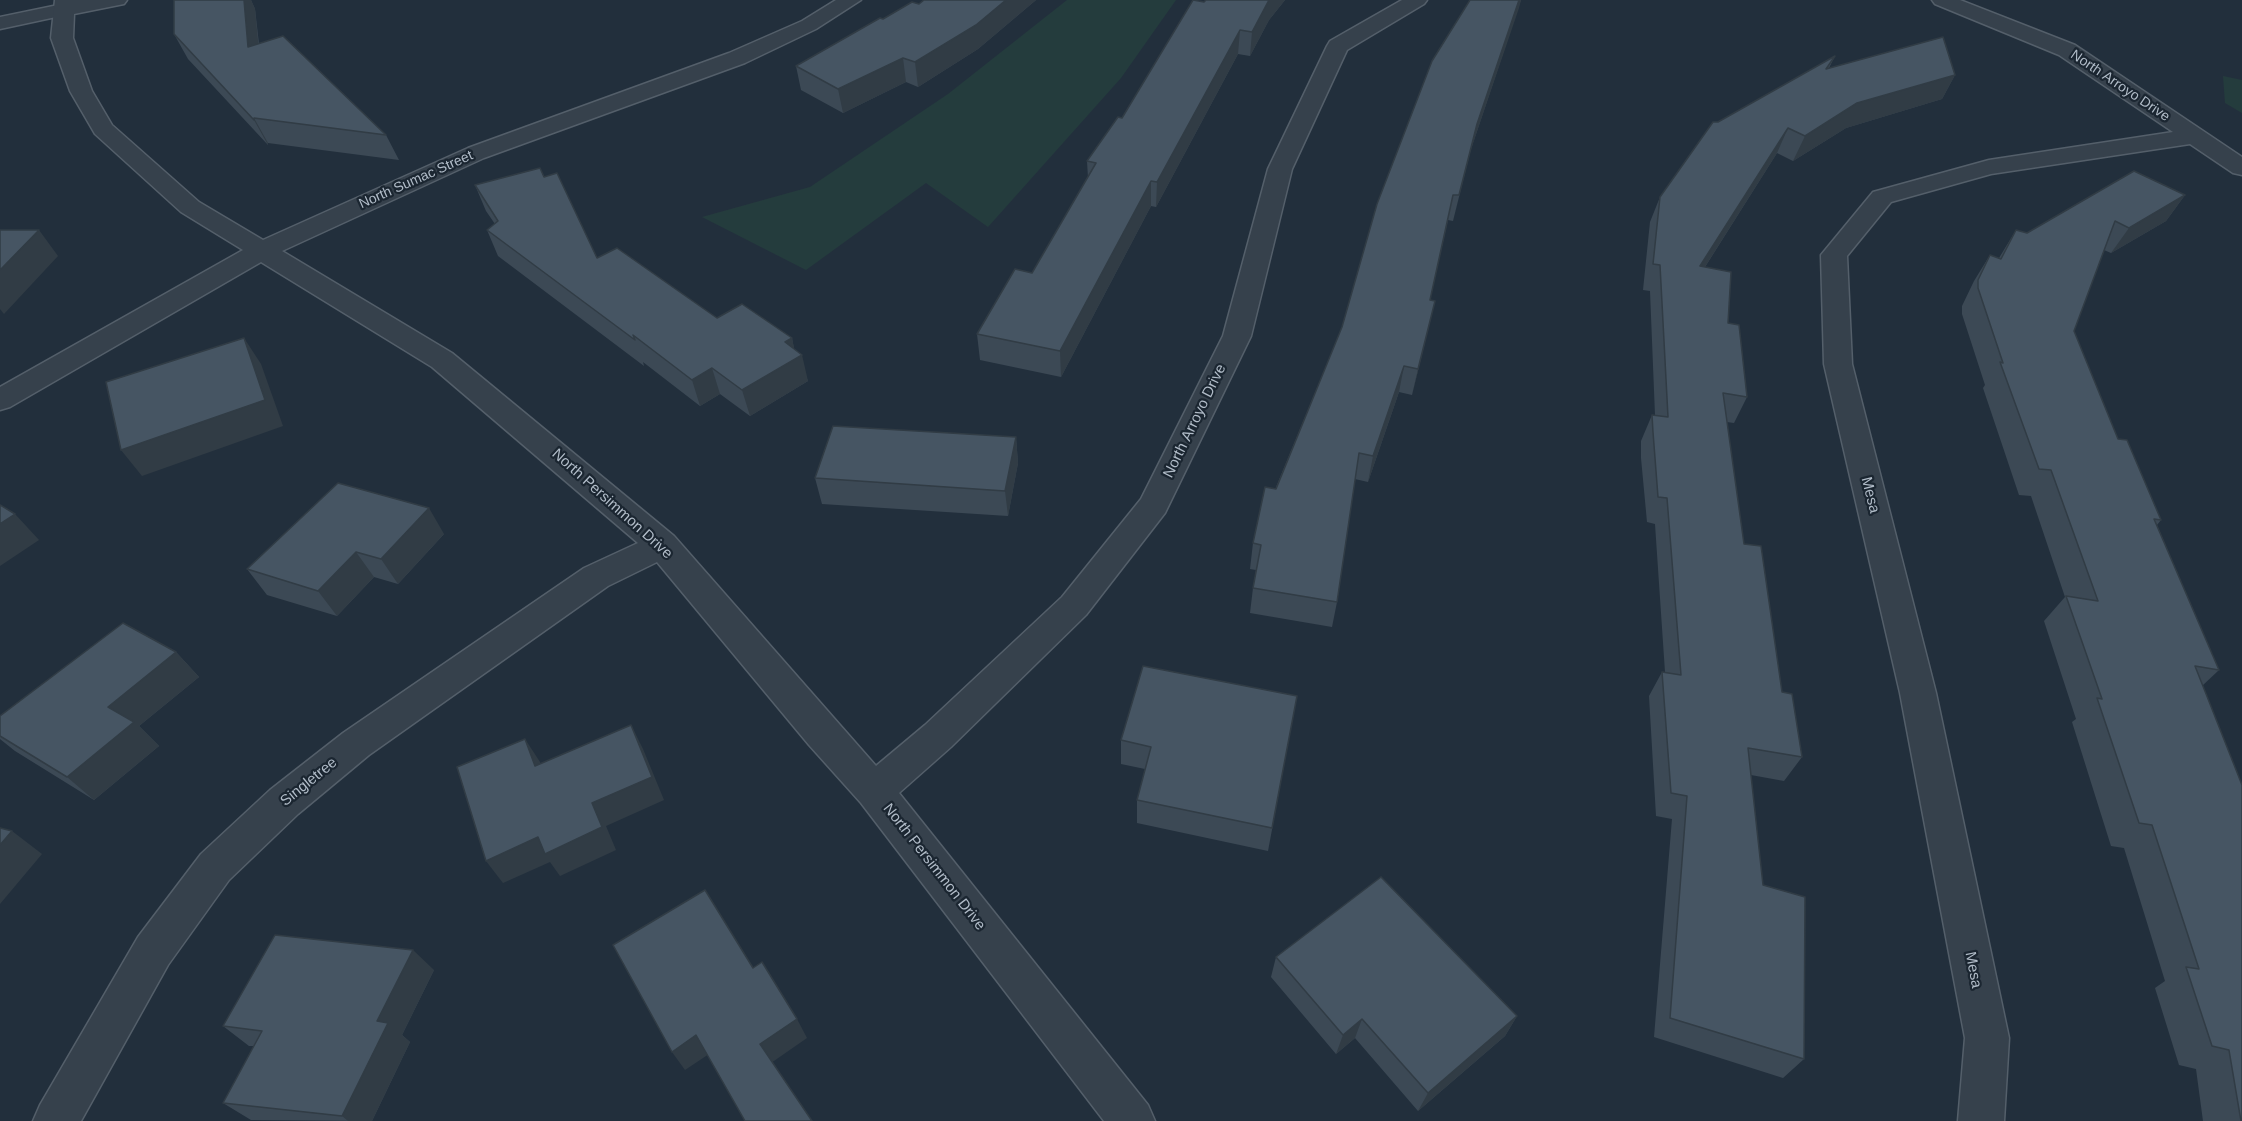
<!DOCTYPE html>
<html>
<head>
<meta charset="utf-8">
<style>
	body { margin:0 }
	canvas { display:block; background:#222f3c }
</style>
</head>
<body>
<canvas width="2242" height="1121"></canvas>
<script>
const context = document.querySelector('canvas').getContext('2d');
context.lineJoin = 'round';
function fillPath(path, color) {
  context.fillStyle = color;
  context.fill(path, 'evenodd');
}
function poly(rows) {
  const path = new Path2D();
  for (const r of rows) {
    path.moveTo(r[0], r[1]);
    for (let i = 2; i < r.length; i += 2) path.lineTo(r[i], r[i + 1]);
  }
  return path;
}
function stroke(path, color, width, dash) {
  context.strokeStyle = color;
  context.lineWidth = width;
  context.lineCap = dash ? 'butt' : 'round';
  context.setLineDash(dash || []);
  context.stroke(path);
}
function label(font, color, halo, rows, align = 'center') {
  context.font = font + ' Arial,sans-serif';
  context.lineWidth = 4.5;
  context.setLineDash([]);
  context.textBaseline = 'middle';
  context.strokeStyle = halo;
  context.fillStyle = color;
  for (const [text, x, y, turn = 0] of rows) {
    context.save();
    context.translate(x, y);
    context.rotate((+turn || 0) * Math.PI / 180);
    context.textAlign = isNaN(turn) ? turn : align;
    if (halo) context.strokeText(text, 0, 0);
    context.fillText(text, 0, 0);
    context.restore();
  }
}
const green = poly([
	[1067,0,1176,0,1121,78,988,227,926,183,806,270,702,217,810,187,948,94],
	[2223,76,2242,80,2242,113,2225,103]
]);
const lane = poly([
	[63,4,70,6,73,10,70,14,0,29,0,17,63,4]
]);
const street = poly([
	[55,0,127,0,124,4,74,14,73,38,92,91,112,125,199,202,263,240,468,148,729,53,802,21,836,0,861,0,816,29,745,63,484,158,282,251,452,353,674,536,876,766,925,725,1062,597,1141,499,1223,336,1268,169,1327,46,1330,41,1402,0,1427,0,1424,4,1347,50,1292,169,1251,336,1165,513,1086,615,951,747,899,793,1148,1105,1155,1121,1104,1121,861,803,809,745,657,562,608,586,369,755,298,814,229,880,168,965,81,1121,33,1121,40,1105,138,937,201,854,270,790,343,733,584,568,638,543,432,367,261,262,10,407,0,410,0,387,243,250,181,212,95,134,70,91,51,38,55,0],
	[1932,0,1960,0,2075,45,2242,157,2242,175,2233,173,2190,144,1991,174,1891,202,1847,256,1852,364,1936,693,2009,1038,2004,1121,1958,1121,1965,1038,1900,693,1824,364,1821,255,1873,192,1989,160,2173,132,2059,55,1935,4,1932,0]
]);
const wall = poly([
	[174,0,251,0,255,9,259,44,386,135,399,160,268,143,268,145,188,59,174,34],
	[924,0,1036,0,978,49,918,87,906,82,843,113,801,90,796,66,919,4],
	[1206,0,1285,0,1269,20,1250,56,1238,54,1156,207,1151,206,1061,377,980,360,977,334,1032,273,1088,178,1087,161,1122,118],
	[1470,0,1521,0,1471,149,1453,221,1448,220,1430,300,1435,301,1412,395,1399,392,1368,482,1355,479,1337,602,1332,627,1250,613,1253,588,1256,570,1250,569,1253,543,1342,327],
	[1835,56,1829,68,1955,75,1942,99,1846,128,1793,161,1777,153,1705,267,1728,323,1747,397,1734,423,1727,422,1744,544,1782,692,1802,757,1784,781,1751,775,1763,885,1804,1059,1783,1078,1654,1037,1672,819,1656,816,1649,696,1662,672,1665,672,1655,524,1647,522,1641,458,1641,441,1652,415,1655,415,1650,291,1643,290,1650,222,1660,197,1718,122],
	[544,177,597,258,717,318,792,338,794,349,808,381,750,416,720,394,700,406,643,362,644,366,498,256,487,230,495,224,486,211,475,185],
	[2185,195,2166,221,2111,253,2104,250,2074,331,2118,439,2161,520,2157,525,2219,670,2202,686,2242,1121,2203,1121,2196,1069,2179,1065,2155,988,2165,981,2124,848,2111,846,2072,722,2076,719,2044,621,2065,597,2031,496,2019,495,1983,388,1985,385,1962,314,1962,306,1974,281,1990,255,1999,258,2016,230,2027,233],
	[1016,437,1018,463,1008,516,822,504,815,478],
	[444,534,398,584,374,577,337,616,267,595,247,569],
	[176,652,199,677,139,726,159,746,94,800,15,751,0,739,0,716],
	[1297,696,1268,851,1137,823,1137,800,1145,769,1121,764,1121,740],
	[1276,957,1517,1016,1505,1036,1418,1111,1355,1038,1336,1054,1271,977],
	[434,970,402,1035,410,1042,372,1121,251,1120,223,1103,254,1046,249,1046,223,1026]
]);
const shadedWall = poly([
	[244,0,251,0,255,9,261,72,248,47],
	[1006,0,1036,0,978,49,918,87,915,62],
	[1269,0,1285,0,1269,20,1250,56,1252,32],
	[1519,0,1521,0,1519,8,1471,149,1453,221,1477,124],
	[1240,30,1238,54,1156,207,1157,182],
	[903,58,906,82,843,113,838,89],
	[1955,75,1942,99,1846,128,1793,161,1805,136,1857,103],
	[254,118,268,143,268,145,254,120],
	[1788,128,1777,153,1689,292,1700,266],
	[1151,181,1151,206,1061,377,1060,351],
	[2185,195,2166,221,2111,253,2129,228],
	[39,230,58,256,4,314,0,309,0,270],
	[1435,301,1429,327,1412,395,1418,369],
	[244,338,261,364,283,426,142,476,121,450],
	[792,338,796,358,802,355,808,381,750,416,742,390,785,342],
	[1404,366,1399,392,1368,482,1373,456],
	[712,368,720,394,700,406,692,380],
	[1016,437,1018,463,1008,516,1005,491],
	[429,508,444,534,398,584,381,559],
	[15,514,39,540,0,566,0,524],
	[356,552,374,577,337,616,318,591],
	[176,652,199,677,139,726,159,746,94,800,67,777,108,707],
	[631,725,643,749,664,800,606,826,616,850,560,876,550,862,503,883,486,861],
	[525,739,540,762,550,790,535,766],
	[12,831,42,854,0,904,0,845],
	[413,950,434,970,402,1035,410,1042,372,1121,348,1121,342,1116,377,1021],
	[1517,1016,1505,1036,1418,1111,1428,1093],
	[797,1019,807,1038,771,1063,760,1044],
	[1362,1019,1355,1038,1336,1054,1343,1035],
	[696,1035,709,1054,685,1070,672,1052]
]);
const building = poly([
	[174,0,244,0,248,47,283,36,386,135,254,118,254,120,174,34,174,0],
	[924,0,1006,0,976,25,915,62,903,58,838,89,796,66,880,18,883,19,912,2,919,4,924,0],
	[1193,0,1204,2,1206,0,1269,0,1252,32,1240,30,1157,182,1151,181,1060,351,977,334,1015,269,1032,273,1096,163,1087,161,1118,117,1122,118,1193,0],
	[1470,0,1519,0,1477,124,1459,195,1453,195,1430,300,1435,301,1418,369,1404,366,1373,456,1359,453,1337,602,1253,588,1261,545,1253,543,1265,487,1276,489,1342,327,1377,204,1432,61,1470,0],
	[1943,37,1955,75,1857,103,1805,136,1788,128,1700,266,1731,272,1728,323,1739,325,1747,397,1723,393,1744,544,1761,546,1782,692,1792,694,1802,757,1748,748,1763,885,1805,897,1804,1059,1670,1018,1687,796,1671,793,1662,672,1681,675,1667,498,1658,497,1653,432,1652,415,1668,417,1660,265,1653,264,1660,197,1713,122,1718,122,1835,56,1826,69,1943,37],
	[540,168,544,177,557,173,597,258,617,248,717,318,742,304,792,338,785,342,802,355,742,390,712,368,692,380,633,335,635,340,487,230,498,221,475,185,540,168],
	[2134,171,2185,195,2129,228,2115,221,2074,331,2118,439,2127,440,2161,520,2154,519,2219,670,2195,666,2242,785,2242,1121,2241,1121,2229,1050,2212,1046,2186,967,2199,969,2152,825,2139,823,2097,698,2102,699,2066,596,2098,601,2051,470,2039,469,2000,362,2003,363,1978,288,1978,280,1990,255,2001,259,2016,230,2027,233,2134,171],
	[0,230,39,230,0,270,0,230],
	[244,338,265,400,121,450,106,382,244,338],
	[833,426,1016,437,1005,491,815,478,833,426],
	[338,483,429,508,381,559,356,552,318,591,247,569,338,483],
	[0,505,15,514,0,524,0,505],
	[123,623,176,652,108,707,134,722,67,777,0,736,0,716,123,623],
	[1143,666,1297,696,1272,828,1137,800,1151,747,1121,740,1143,666],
	[631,725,652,777,592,803,602,827,545,854,538,837,486,861,457,767,525,739,535,766,631,725],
	[0,828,12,831,0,845,0,828],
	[1381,877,1517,1016,1428,1093,1362,1019,1343,1035,1276,957,1381,877],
	[705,890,753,968,762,962,797,1019,760,1044,812,1121,745,1121,696,1035,672,1052,613,945,705,890],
	[275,935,413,950,377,1021,388,1023,342,1116,223,1103,262,1031,223,1026,275,935]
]);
const farStreetnames = [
	["North Arroyo Drive",2120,86,34],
	["North Sumac Street",416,180,-24]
];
const streetNames = [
	["North Arroyo Drive",1195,421,-64],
	["Mesa",1870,495,76],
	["North Persimmon Drive",612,504,42],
	["Singletree",309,782,-39],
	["North Persimmon Drive",934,867,52],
	["Mesa",1973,970,79]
];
fillPath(green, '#243c3d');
stroke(lane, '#545f6a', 3);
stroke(street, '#545f6a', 3);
fillPath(lane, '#36414c');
fillPath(street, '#36414c');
fillPath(wall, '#3c4955');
fillPath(shadedWall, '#313c45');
fillPath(building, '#465563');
stroke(building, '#313c45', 1.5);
label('14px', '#b1bcc8', '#1b2631', farStreetnames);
label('15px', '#b1bcc8', '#1b2631', streetNames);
</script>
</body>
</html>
